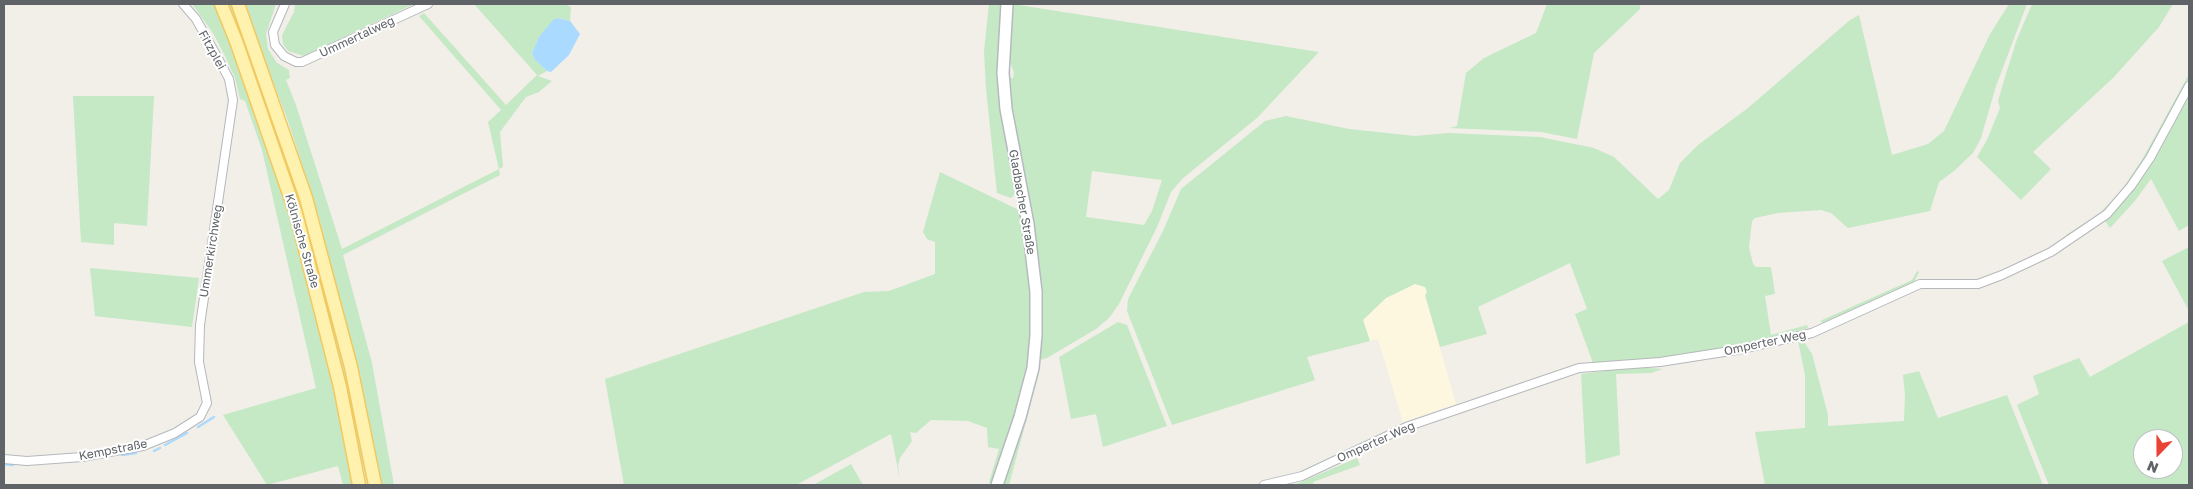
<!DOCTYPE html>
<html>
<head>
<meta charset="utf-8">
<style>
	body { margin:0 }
	#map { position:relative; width:2193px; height:489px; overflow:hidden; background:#f1efe8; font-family:"Golos Text",sans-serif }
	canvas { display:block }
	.frame { position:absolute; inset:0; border:5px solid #5f6368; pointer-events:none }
	.north { position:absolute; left:2133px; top:429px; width:50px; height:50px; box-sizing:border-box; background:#fff; border:1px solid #bfc1c3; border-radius:50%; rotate:202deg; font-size:14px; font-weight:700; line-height:20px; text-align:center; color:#5f6368 }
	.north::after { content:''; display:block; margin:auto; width:18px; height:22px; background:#ea4335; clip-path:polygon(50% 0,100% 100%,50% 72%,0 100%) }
</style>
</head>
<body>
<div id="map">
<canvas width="2193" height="489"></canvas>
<div class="frame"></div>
<div class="north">N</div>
</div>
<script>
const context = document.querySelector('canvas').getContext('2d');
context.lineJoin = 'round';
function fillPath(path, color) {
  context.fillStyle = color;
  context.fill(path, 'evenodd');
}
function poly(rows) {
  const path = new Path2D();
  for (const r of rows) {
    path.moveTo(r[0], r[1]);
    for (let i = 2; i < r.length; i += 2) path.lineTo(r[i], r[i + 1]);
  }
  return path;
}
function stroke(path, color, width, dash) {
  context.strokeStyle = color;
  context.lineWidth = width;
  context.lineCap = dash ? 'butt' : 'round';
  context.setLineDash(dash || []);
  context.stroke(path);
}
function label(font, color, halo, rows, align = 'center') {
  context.font = font + ' "Golos Text",sans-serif';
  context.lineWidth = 4;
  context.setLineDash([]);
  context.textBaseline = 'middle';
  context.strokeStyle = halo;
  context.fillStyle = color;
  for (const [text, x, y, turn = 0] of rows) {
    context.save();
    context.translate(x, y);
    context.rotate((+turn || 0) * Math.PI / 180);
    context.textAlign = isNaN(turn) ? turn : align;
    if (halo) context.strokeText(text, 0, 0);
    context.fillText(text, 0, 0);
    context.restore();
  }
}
const commercial = poly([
	[1415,284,1425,287,1427,292,1425,295,1456,404,1403,422,1378,339,1370,341,1363,320,1386,298]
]);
const green = poly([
	[192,4,214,4,250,95,290,220,324,344,354,485,343,485,338,466,267,485,223,415,316,388,262,150,245,101,240,99,235,78,225,56,213,33],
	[226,4,232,4,254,64,305,217,347,370,371,485,367,485,343,370,302,217],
	[243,4,276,4,266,34,268,49,277,63,289,70,290,78,286,80,296,105,342,249,499,169,488,122,501,110,419,16,424,13,506,105,537,75,474,4,564,4,571,7,570,21,558,18,539,37,532,53,534,59,547,71,538,76,552,81,539,92,526,97,500,132,503,167,499,169,500,175,343,255,372,363,394,485,382,485,358,371,318,214,288,121],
	[295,4,414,4,304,56,288,51,283,44,282,35,294,12],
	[989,4,1003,4,999,61,1002,117,1016,193,1011,198,997,193,986,89,984,51],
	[1012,4,1319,52,1257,118,1182,179,1171,192,1157,227,1119,304,1109,318,1096,329,1047,358,1039,360,1041,316,1039,263,1012,116,1009,78,1013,78,1014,73,1009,59],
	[1092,171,1162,180,1152,211,1144,225,1086,217],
	[1547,4,1640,4,1640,9,1594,53,1577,139,1541,132,1449,128,1457,126,1466,73,1484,58,1536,33],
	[2009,4,2027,4,1996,86,1981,138,1973,153,1954,171,1939,182,1930,211,1848,228,1831,213,1821,210,1778,213,1755,218,1752,221,1749,247,1753,264,1756,267,1771,267,1775,294,1765,296,1771,335,1807,325,1808,328,1736,347,1661,358,1593,363,1575,314,1587,309,1570,263,1478,307,1487,334,1440,347,1425,295,1427,292,1425,287,1415,284,1386,298,1363,320,1370,341,1307,357,1315,380,1172,425,1127,311,1128,299,1163,231,1181,189,1265,121,1286,116,1349,129,1415,136,1449,133,1540,137,1594,148,1614,157,1658,199,1669,190,1680,163,1698,145,1748,108,1850,20,1859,15,1892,155,1928,144,1944,131,1990,34],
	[2032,4,2173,4,2159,27,2113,78,2033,152,2051,169,2021,200,1977,157,1987,140,2000,108,1998,101,2006,74,2017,39],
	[2189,74,2189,81,2149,155,2127,188,2101,216,2069,237,2066,235,2099,214,2121,191,2143,158],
	[2189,93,2189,225,2179,231,2151,179,2134,202,2110,228,2105,221,2128,197,2152,163],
	[73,96,154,96,147,226,114,223,114,245,81,242],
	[940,172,1021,211,1030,274,1030,342,1026,377,993,484,989,482,999,449,988,447,987,428,968,421,931,420,916,433,910,432,912,441,900,458,898,465,900,480,891,434,796,485,624,485,605,379,864,292,889,291,935,274,935,242,927,239,923,232],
	[2189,247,2189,311,2162,261],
	[90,268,199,278,192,327,95,316],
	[1917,271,1919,272,1914,282,1823,323,1820,321,1912,280],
	[1118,322,1127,325,1167,426,1103,447,1096,414,1071,419,1059,357],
	[2189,322,2189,485,2049,485,2017,405,2039,394,2033,376,2079,358,2090,377],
	[2143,439,2173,439,2173,469,2143,469],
	[1803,340,1812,354,1828,415,1828,426,1904,421,1905,395,1903,375,1919,371,1938,418,2007,395,2043,485,1765,485,1755,432,1805,428,1805,375,1798,341],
	[1636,367,1663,369,1651,373,1616,374,1620,455,1586,464,1581,374],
	[1039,373,1009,485,1004,485,1017,446,1034,379],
	[1357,458,1360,465,1313,482,1314,485,1294,485],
	[851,464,863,485,813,485]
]);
const water = poly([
	[558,18,570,21,580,34,569,55,551,72,547,71,534,59,532,53,539,37,553,20]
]);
const stream = poly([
	[198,427,214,417],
	[165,445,187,433],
	[154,451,160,448],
	[122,455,136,453],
	[4,464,13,465]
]);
const minor = poly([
	[285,4,273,32,275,45,284,56,296,62,302,62,428,4],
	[4,459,27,461,82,457,143,446,175,433,200,417,207,403,199,362,200,325,233,100,229,79,219,60,196,19,183,4],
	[1264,485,1302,476,1406,427,1579,368,1660,362,1737,350,1812,333,1920,284,1978,284,2002,275,2051,252,2107,214,2131,186,2150,158,2189,86]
]);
const secondary = poly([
	[997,485,1020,417,1033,368,1036,335,1036,292,1028,224,1006,109,1003,73,1007,4]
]);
const primary = poly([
	[221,4,236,41,296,214,340,387,359,485],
	[238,4,306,198,351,367,375,485]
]);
const streetNames = [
	["Ummertalweg",357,37,-25],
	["Fitzplei",212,50,61],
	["Gladbacher Straße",1022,202,80],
	["Kölnische Straße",302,241,74],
	["Ummerkirchweg",211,251,-81],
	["Omperter Weg",1765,343,-12],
	["Omperter Weg",1376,442,-24],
	["Kempstraße",113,450,-11]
];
fillPath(commercial, '#fef7e0');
fillPath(green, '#c5e8c5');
fillPath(water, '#aadaff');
stroke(stream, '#aadaff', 2.5);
stroke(minor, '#b5b8bc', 10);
stroke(secondary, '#b6babf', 14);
stroke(primary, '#f2c960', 15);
stroke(minor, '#fff', 8);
stroke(secondary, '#fff', 11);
stroke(primary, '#fff2af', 12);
label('12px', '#5f6368', '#fff', streetNames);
</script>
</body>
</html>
